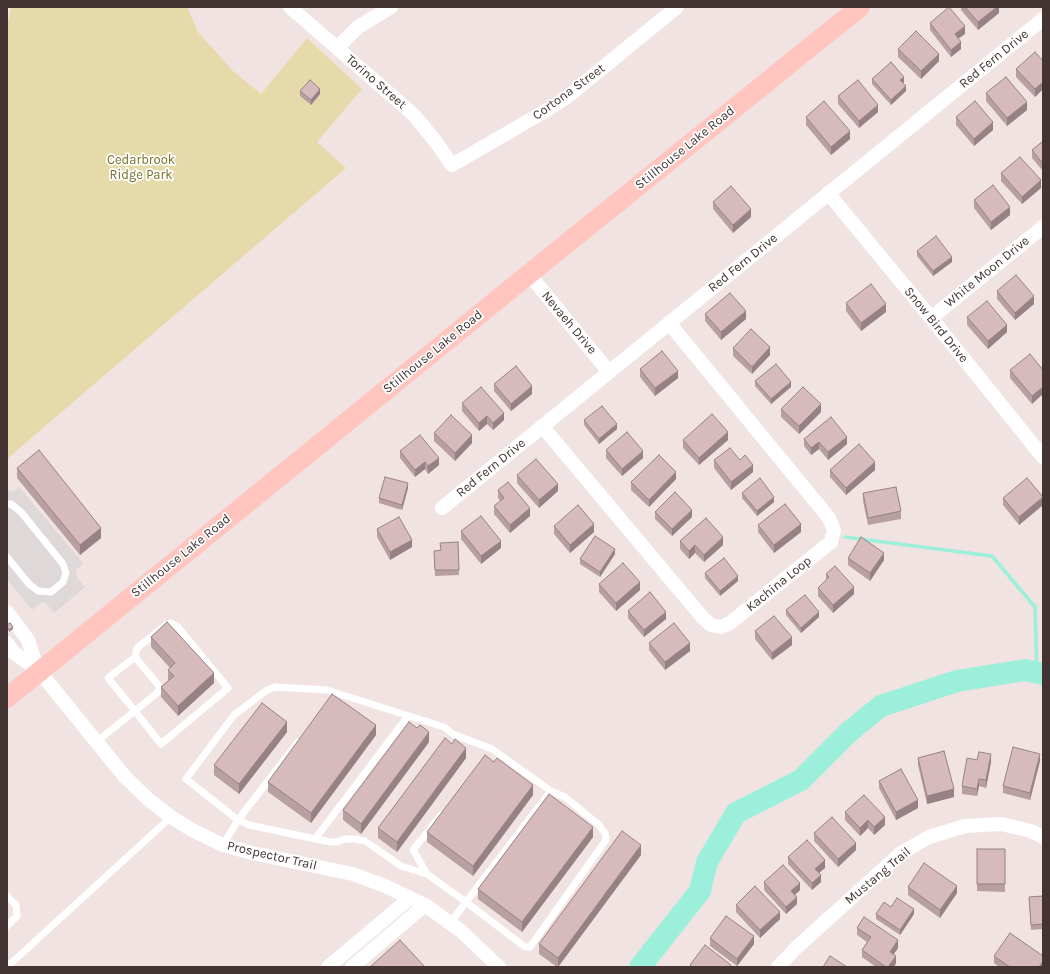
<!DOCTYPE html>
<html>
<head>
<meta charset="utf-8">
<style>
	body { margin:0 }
	#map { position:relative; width:1050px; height:974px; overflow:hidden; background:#f1e3e2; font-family:Karla,sans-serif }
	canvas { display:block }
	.frame { position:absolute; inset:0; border:8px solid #433333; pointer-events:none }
</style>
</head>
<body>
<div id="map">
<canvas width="1050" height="974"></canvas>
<div class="frame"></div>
</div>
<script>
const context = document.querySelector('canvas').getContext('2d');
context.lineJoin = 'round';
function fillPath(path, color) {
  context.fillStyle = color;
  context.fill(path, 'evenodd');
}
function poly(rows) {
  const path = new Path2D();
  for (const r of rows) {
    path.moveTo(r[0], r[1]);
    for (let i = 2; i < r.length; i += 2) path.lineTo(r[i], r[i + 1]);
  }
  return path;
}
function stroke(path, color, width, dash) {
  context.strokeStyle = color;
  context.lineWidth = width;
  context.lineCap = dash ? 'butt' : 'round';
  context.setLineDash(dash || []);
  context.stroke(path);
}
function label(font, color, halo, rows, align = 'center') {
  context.font = font + ' Karla,sans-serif';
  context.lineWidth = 3.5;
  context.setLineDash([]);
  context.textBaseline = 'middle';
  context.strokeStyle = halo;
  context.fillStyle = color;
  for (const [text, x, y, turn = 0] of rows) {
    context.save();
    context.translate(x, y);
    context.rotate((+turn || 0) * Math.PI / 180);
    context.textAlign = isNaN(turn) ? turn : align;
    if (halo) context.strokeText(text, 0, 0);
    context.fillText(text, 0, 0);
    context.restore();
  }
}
const green = poly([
	[11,7,187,7,198,32,233,71,261,94,307,38,362,89,317,142,346,168,7,459,7,28]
]);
const parking = poly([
	[19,487,83,563,76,571,77,578,85,587,54,613,46,603,42,602,32,610,7,579,7,490,13,492]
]);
const stream = poly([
	[845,537,992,556,1035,607,1037,673]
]);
const river = poly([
	[640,967,700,891,707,862,736,813,801,780,850,731,881,706,957,681,1025,670,1043,674]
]);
const service = poly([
	[7,504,11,504,21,512,63,564,66,573,63,582,51,592,38,591,29,584,7,557],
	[275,687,327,690,444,727,453,734,492,749,551,791,565,797,599,825,605,833,606,840,530,947,525,947,466,902,427,874,401,866,365,841,356,839,345,839,337,842,330,842,249,825,238,820,186,779,234,715,267,690,275,687],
	[96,742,135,711,157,693,159,689,159,686,135,657,137,648,167,624,170,623,178,627,228,688,161,744,135,711,108,678,135,657],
	[315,839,408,716],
	[223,845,238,820,298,742],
	[427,874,413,850,441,815],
	[7,896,16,905,17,916,7,926],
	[450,923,551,791],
	[7,967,171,817]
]);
const minor = poly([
	[290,7,414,115,436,142,452,165,547,110,567,97,677,7],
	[337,48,358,27,391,7],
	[828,193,931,318,1043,457],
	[529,274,609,372],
	[931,318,1043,227],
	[542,426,703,618,711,625,721,627,730,623,831,542,834,530,829,518,669,323],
	[442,508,1043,19],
	[7,612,28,640,38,671],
	[7,643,14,653,39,671,125,777,148,799,171,817,192,830,223,845,252,853,353,874,385,886,425,905,450,923,461,931,499,967],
	[328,967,410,898],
	[352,967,425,905],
	[778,967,797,947,901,853,929,837,965,826,1001,824,1031,831,1043,837]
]);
const secondary = poly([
	[7,698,529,274,860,7]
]);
const wall = poly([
	[961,7,999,7,999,13,978,30,961,10],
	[930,23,965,34,958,38,961,49,951,57,930,30],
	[898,49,939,61,921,79,898,57],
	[1043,61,1043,89,1035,97,1016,77,1016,69],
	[872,79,904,82,903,83,906,91,891,105,872,84],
	[300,91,320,94,311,105,300,96],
	[986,93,1027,110,1007,126,986,101],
	[838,96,878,112,859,128,838,104],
	[806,117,850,139,831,155,806,125],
	[956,117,993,130,974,146,956,125],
	[1043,141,1043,171,1032,158,1032,150],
	[1001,173,1041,188,1022,204,1001,181],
	[974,200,1010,215,991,230,974,208],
	[713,202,751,217,733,233,713,209],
	[917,251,952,262,933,276,917,256],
	[997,291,1034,304,1015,320,997,299],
	[846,303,886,312,861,331,846,311],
	[705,314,746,319,721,340,705,321],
	[967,317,1007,332,988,349,967,325],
	[733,348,770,355,752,374,733,356],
	[640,369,678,378,655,396,640,377],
	[1010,370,1043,370,1032,404,1010,378],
	[755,381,791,387,771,404,755,386],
	[494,384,532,394,511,411,494,391],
	[462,403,504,420,493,430,487,424,479,431,462,411],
	[781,409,821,412,799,434,781,417],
	[584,420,617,429,599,444,584,425],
	[434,433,472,443,455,461,434,441],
	[804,439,847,444,828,460,819,449,811,455,804,446],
	[683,440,728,440,699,465,683,448],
	[606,450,643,458,622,476,606,458],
	[400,451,439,465,428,474,425,469,415,477,400,458],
	[714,460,740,460,753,472,731,490,714,468],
	[17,468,101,538,80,555,17,478],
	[830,470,875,470,846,495,830,477],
	[517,475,558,491,539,508,517,483],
	[676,479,649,507,631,490,631,482],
	[408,488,402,510,379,503,379,498],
	[498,490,530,516,510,533,494,514,494,506,500,501,498,498],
	[742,493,774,502,757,516,742,498],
	[863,493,901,511,901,519,868,525,863,501],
	[1003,498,1043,505,1019,525,1003,505],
	[655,512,692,517,672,536,655,519],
	[758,525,801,532,774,553,758,532],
	[554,526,594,532,570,553,554,534],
	[377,529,412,547,390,560,377,537],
	[461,531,501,548,481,564,461,539],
	[680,541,723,545,704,562,695,553,689,559,680,549],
	[458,542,459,575,435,576,434,551,440,550],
	[615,554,600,577,580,564,580,559],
	[848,558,884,560,870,581,848,565],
	[705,573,738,581,720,596,705,578],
	[826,574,854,594,833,613,818,596,818,588,826,580],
	[599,584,640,590,616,611,599,592],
	[786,610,819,617,801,633,786,615],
	[628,611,666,619,644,637,628,618],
	[755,631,792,645,772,660,755,639],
	[151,637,214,683,178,716,161,697,161,687,169,680,168,680,168,670,170,668,151,647],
	[649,643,690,651,665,670,649,650],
	[287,732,239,794,214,775,214,765],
	[376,735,311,823,268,792,268,782],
	[429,742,361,834,343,820,343,810],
	[466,758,397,852,378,838,378,828],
	[918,758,954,797,927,804,918,765],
	[1040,761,1030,800,1003,793,1003,786],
	[991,762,986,788,979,786,977,796,962,794,962,786],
	[879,781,918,808,896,820,879,788],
	[533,795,473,876,427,842,427,832],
	[845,812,885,825,874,835,868,828,860,836,845,820],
	[814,833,856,850,838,867,814,841],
	[593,837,522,932,478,899,478,889],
	[977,849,1005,849,1005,892,977,891],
	[641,855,558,967,557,967,539,954,539,944],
	[788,857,825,868,819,873,821,882,812,890,788,864],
	[764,882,800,890,795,895,797,904,786,914,764,890],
	[908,887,957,893,940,918,908,895],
	[1043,896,1043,929,1031,930,1029,897],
	[736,905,780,919,760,938,736,912],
	[891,907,914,914,900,935,876,919,876,914],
	[857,928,898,948,894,954,896,963,894,967,876,967,862,957,862,950,867,942,857,935],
	[710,938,754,944,737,966,710,946],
	[994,956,1043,967,999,967,994,963]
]);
const shadedWall = poly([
	[997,7,999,7,999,13,978,30,978,22],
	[965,26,965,34,955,41,955,34],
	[961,42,961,49,951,57,951,50],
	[939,54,939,61,921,79,921,71],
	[904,77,904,82,900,85,900,80],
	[1043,82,1043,89,1035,97,1035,89],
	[906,86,906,91,891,105,891,100],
	[320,89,320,94,311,105,311,100],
	[1027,102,1027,110,1007,126,1007,118],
	[878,105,878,112,859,128,859,121],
	[993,122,993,130,974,146,974,139],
	[850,131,850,139,831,155,831,147],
	[1041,180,1041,188,1022,204,1022,197],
	[1010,207,1010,215,991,230,991,222],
	[751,209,751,217,733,233,733,225],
	[952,257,952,262,933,276,933,271],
	[1034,296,1034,304,1015,320,1015,313],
	[886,304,886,312,861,331,861,323],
	[746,311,746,319,721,340,721,332],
	[1007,325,1007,332,988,349,988,341],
	[770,347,770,355,752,374,752,367],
	[678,371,678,378,655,396,655,388],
	[791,382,791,387,771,404,771,399],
	[532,386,532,394,511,411,511,404],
	[1043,387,1043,394,1032,404,1032,396],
	[821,404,821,412,799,434,799,426],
	[504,413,504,420,493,430,493,423],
	[487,416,487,424,479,431,479,423],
	[617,424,617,429,599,444,599,439],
	[728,432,728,440,699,465,699,458],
	[472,435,472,443,455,461,455,453],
	[847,437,847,444,828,460,828,452],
	[819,442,819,449,811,455,811,448],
	[643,451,643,458,622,476,622,469],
	[439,458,439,465,428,474,428,466],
	[425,462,425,469,415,477,415,470],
	[875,462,875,470,846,495,846,488],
	[753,465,753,472,731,490,731,482],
	[676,472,676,479,649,507,649,500],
	[408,483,408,488,402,510,402,505],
	[558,484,558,491,539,508,539,500],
	[774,497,774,502,757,516,757,511],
	[1043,497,1043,505,1019,525,1019,517],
	[530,508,530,516,510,533,510,525],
	[692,510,692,517,672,536,672,529],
	[594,524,594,532,570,553,570,545],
	[801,524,801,532,774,553,774,545],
	[101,528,101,538,80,555,80,545],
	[723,537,723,545,704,562,704,555],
	[412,540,412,547,390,560,390,552],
	[501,541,501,548,481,564,481,556],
	[695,545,695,553,689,559,689,551],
	[615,549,615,554,600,577,600,572],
	[884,553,884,560,870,581,870,573],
	[738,576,738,581,720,596,720,591],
	[640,582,640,590,616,611,616,603],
	[854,587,854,594,833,613,833,605],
	[666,612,666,619,644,637,644,630],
	[819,612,819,617,801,633,801,628],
	[13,627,13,629,9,632,9,630],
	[792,637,792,645,772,660,772,653],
	[690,643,690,651,665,670,665,662],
	[214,673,214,683,178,716,178,706],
	[287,722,287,732,239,794,239,784],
	[376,725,376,735,311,823,311,813],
	[429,732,429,742,361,834,361,824],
	[466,748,466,758,397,852,397,842],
	[991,754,991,762,986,788,986,780],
	[1040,754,1040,761,1030,800,1030,793],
	[979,779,979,786,977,796,977,789],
	[533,785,533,795,473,876,473,866],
	[954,789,954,797,927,804,927,796],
	[918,800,918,808,896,820,896,812],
	[885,817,885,825,874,835,874,827],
	[868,820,868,828,860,836,860,828],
	[593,827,593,837,522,932,522,922],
	[856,843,856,850,838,867,838,859],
	[641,845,641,855,558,967,558,958],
	[825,860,825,868,815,876,815,869],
	[821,875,821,882,812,890,812,883],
	[800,883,800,890,791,898,791,891],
	[957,886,957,893,940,918,940,910],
	[797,897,797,904,786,914,786,907],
	[914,909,914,914,900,935,900,930],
	[780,912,780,919,760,938,760,930],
	[754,936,754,944,737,966,737,959],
	[898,940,898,948,890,959,890,952],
	[896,956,896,963,894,967,888,967],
	[1043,961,1043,967,1039,967]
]);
const building = poly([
	[949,7,965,26,955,34,961,42,951,50,930,23,949,7],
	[965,7,997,7,978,22,965,7],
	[916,31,939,54,921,71,898,49,916,31],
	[1035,52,1043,61,1043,82,1035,89,1016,69,1035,52],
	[891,62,904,77,900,80,906,86,891,100,872,79,891,62],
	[1006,77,1027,102,1007,118,986,93,1006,77],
	[310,80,320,89,311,100,300,91,310,80],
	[858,80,878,105,859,121,838,96,858,80],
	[824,101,850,131,831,147,806,117,824,101],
	[975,101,993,122,974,139,956,117,975,101],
	[1043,141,1043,164,1032,150,1043,141],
	[1020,157,1041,180,1022,197,1001,173,1020,157],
	[993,185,1010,207,991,222,974,200,993,185],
	[731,186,751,209,733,225,713,202,731,186],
	[936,236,952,257,933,271,917,251,936,236],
	[1016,275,1034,296,1015,313,997,291,1016,275],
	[871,284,886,304,861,323,846,303,871,284],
	[730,293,746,311,721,332,705,314,730,293],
	[987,301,1007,325,988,341,967,317,987,301],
	[751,329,770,347,752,367,733,348,751,329],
	[662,351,678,371,655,388,640,369,662,351],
	[1030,354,1043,370,1043,387,1032,396,1010,370,1030,354],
	[776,364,791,382,771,399,755,381,776,364],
	[516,366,532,386,511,404,494,384,516,366],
	[481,387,504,413,493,423,487,416,479,423,462,403,481,387],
	[803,387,821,404,799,426,781,409,803,387],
	[602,406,617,424,599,439,584,420,602,406],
	[712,414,728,432,699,458,683,440,712,414],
	[451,415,472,435,455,453,434,433,451,415],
	[831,417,847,437,828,452,819,442,811,448,804,439,831,417],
	[627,432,643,451,622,469,606,450,627,432],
	[420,435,439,458,428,466,425,462,415,470,400,451,420,435],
	[859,444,875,462,846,488,830,470,859,444],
	[730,448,740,460,745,455,753,465,731,482,714,460,730,448],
	[39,450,101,528,80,545,17,468,39,450],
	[659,455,676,472,649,500,631,482,659,455],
	[536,459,558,484,539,500,517,475,536,459],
	[385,477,408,483,402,505,379,498,385,477],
	[760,478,774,497,757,511,742,493,760,478],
	[1027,478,1043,497,1019,517,1003,498,1027,478],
	[508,482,530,508,510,525,494,506,504,498,498,490,508,482],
	[896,487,901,511,868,518,863,493,896,487],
	[675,492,692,510,672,529,655,512,675,492],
	[785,504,801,524,774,545,758,525,785,504],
	[578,505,594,524,570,545,554,526,578,505],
	[481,516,501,541,481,556,461,531,481,516],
	[399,517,412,540,390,552,377,529,399,517],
	[706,518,723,537,704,555,695,545,689,551,680,541,706,518],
	[595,536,615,549,600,572,580,559,595,536],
	[861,537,884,553,870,573,848,558,861,537],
	[458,542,459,570,435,570,434,551,441,550,440,543,458,542],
	[724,558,738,576,720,591,705,573,724,558],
	[623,563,640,582,616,603,599,584,623,563],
	[835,566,854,587,833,605,818,588,829,577,826,574,835,566],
	[650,592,666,612,644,630,628,611,650,592],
	[805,595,819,612,801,628,786,610,805,595],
	[774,616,792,637,772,653,755,631,774,616],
	[167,622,214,673,178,706,161,687,174,676,168,670,175,663,151,637,167,622],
	[10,623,13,627,9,630,7,627,7,625,10,623],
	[674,623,690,643,665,662,649,643,674,623],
	[332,694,376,725,311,813,268,782,332,694],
	[262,703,287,722,239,784,214,765,262,703],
	[409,722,417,728,420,725,429,732,361,824,343,810,409,722],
	[445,738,452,744,455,739,466,748,397,842,378,828,445,738],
	[1013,747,1040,754,1030,793,1003,786,1013,747],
	[944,751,954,789,927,796,918,758,944,751],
	[979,752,991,754,986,780,979,779,977,789,962,786,967,758,977,760,979,752],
	[485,755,494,762,497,758,533,785,473,866,427,832,485,755],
	[901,769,918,800,896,812,879,781,901,769],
	[549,794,593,827,522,922,478,889,549,794],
	[864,795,885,817,874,827,868,820,860,828,845,812,864,795],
	[832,817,856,843,838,859,814,833,832,817],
	[622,831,641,845,558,958,539,944,622,831],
	[807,840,825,860,815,869,821,875,812,883,788,857,807,840],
	[977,849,1005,849,1005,884,977,884,977,849],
	[924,863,957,886,940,910,908,887,924,863],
	[783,865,800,883,791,891,797,897,786,907,764,882,783,865],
	[755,886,780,912,760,930,736,905,755,886],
	[1043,896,1043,924,1031,925,1029,897,1043,896],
	[897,898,914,909,900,930,876,914,884,902,891,907,897,898],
	[726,916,754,936,737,959,710,938,726,916],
	[864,917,898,940,890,952,896,956,888,967,886,967,862,950,871,937,857,928,864,917],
	[1010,933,1043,956,1043,961,1039,967,1010,967,994,956,1010,933],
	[400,940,425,967,370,967,400,940],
	[705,945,731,965,730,967,692,967,690,965,705,945],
	[830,956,847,967,823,967,830,956]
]);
const streetNames = [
	["Red Fern Drive",994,59,-39],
	["Torino Street",376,82,41],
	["Cortona Street",569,92,-36],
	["Stillhouse Lake Road",685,148,-39],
	["Red Fern Drive",743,263,-39],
	["White Moon Drive",987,272,-39],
	["Nevaeh Drive",569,323,50],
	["Snow Bird Drive",936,325,51],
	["Stillhouse Lake Road",433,352,-39],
	["Red Fern Drive",491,468,-39],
	["Stillhouse Lake Road",181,556,-39],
	["Kachina Loop",779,584,-39],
	["Prospector Trail",272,856,13],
	["Mustang Trail",878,876,-40]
];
const parkNames = [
	["Cedarbrook",141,160],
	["Ridge Park",141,175]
];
fillPath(green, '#e7daaa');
fillPath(parking, '#ded8d8');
stroke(stream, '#9cf0db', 3.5);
stroke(river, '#9cf0db', 22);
stroke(service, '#fff', 7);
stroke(minor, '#fff', 14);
stroke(secondary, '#ffc5be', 20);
fillPath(wall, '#b8a0a2');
fillPath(shadedWall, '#968284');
fillPath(building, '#d6babc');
stroke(building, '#968284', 1);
label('13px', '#433333', '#fff', streetNames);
label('13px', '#747127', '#fff', parkNames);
</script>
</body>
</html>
